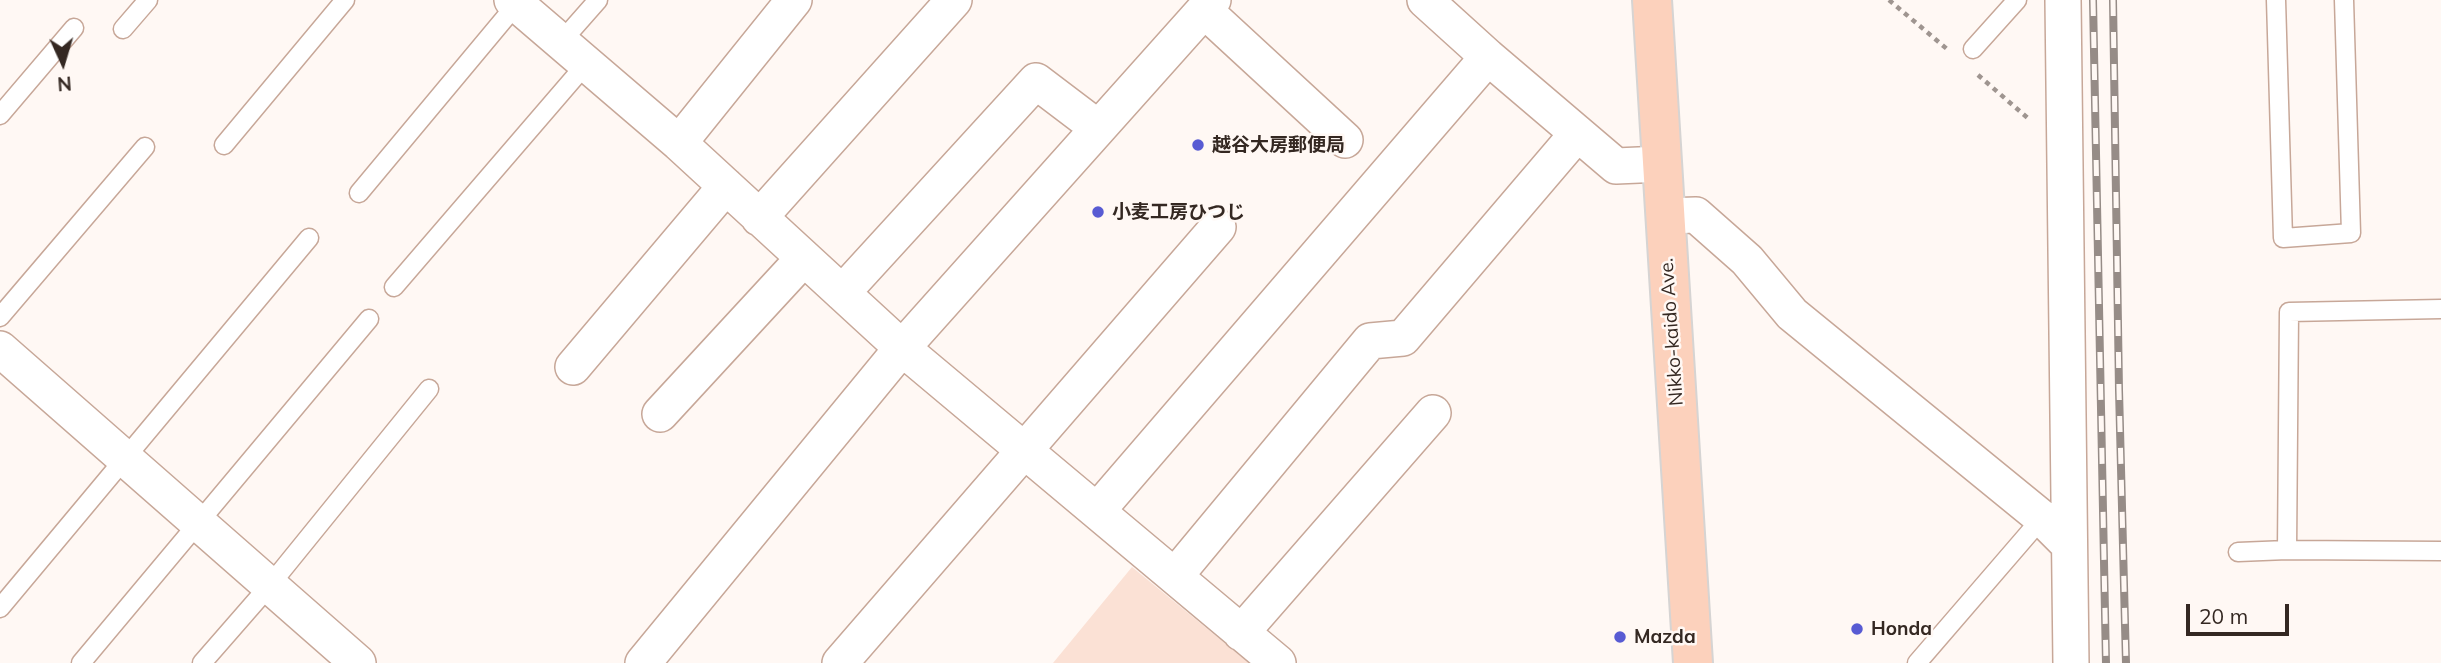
<!DOCTYPE html>
<html>
<head>
<meta charset="utf-8">
<style>
	body { margin:0 }
	#map { position:relative; width:2441px; height:663px; overflow:hidden; background:#fff8f4; font-family:Mulish,sans-serif }
	canvas { display:block }
	.north { position:absolute; left:28px; top:28px; width:70px; height:70px; -webkit-text-stroke:5px #fff8f4; paint-order:stroke; rotate:176deg; font-size:19px; font-weight:700; line-height:28px; text-align:center; color:#342822 }
	.north::after { content:''; display:block; margin:auto; width:24px; height:32px; background:#342822; clip-path:polygon(50% 0,100% 100%,50% 72%,0 100%) }
	.scale { position:absolute; left:2186px; top:604px; width:103px; height:32px; box-sizing:border-box; border:4px solid #342822; border-top:0; padding-left:9px; font-size:21px; line-height:24px; white-space:nowrap; color:#342822; -webkit-text-stroke:5px #fff8f4; paint-order:stroke }
</style>
</head>
<body>
<div id="map">
<canvas width="2441" height="663"></canvas>
<div class="north">N</div>
<div class="scale">20 m</div>
</div>
<script>
const context = document.querySelector('canvas').getContext('2d');
context.lineJoin = 'round';
function fillPath(path, color) {
  context.fillStyle = color;
  context.fill(path, 'evenodd');
}
function poly(rows) {
  const path = new Path2D();
  for (const r of rows) {
    path.moveTo(r[0], r[1]);
    for (let i = 2; i < r.length; i += 2) path.lineTo(r[i], r[i + 1]);
  }
  return path;
}
function stroke(path, color, width, dash) {
  context.strokeStyle = color;
  context.lineWidth = width;
  context.lineCap = dash ? 'butt' : 'round';
  context.setLineDash(dash || []);
  context.stroke(path);
}
function label(font, color, halo, rows, align = 'center') {
  context.font = font + ' Mulish,"Noto Sans JP",sans-serif';
  context.lineWidth = 5;
  context.setLineDash([]);
  context.textBaseline = 'middle';
  context.strokeStyle = halo;
  context.fillStyle = color;
  for (const [text, x, y, turn = 0] of rows) {
    context.save();
    context.translate(x, y);
    context.rotate((+turn || 0) * Math.PI / 180);
    context.textAlign = isNaN(turn) ? turn : align;
    if (halo) context.strokeText(text, 0, 0);
    context.fillText(text, 0, 0);
    context.restore();
  }
}
const green = poly([
	[1132,567,1249,663,1053,663]
]);
const path = poly([
	[1889,0,1947,49],
	[1978,75,2030,120]
]);
const lane = poly([
	[2276,0,2283,238,2351,233,2344,0],
	[123,29,148,0],
	[561,42,598,0],
	[1973,49,2017,0],
	[0,115,74,28],
	[224,145,345,0],
	[359,193,520,0],
	[394,287,586,64],
	[0,317,145,147],
	[2287,550,2289,312,2441,309],
	[2238,552,2287,550,2441,551],
	[0,608,309,238],
	[81,663,369,319],
	[202,663,270,585,429,389],
	[1917,663,2042,518]
]);
const street = poly([
	[512,0,679,143,902,348,1278,663],
	[1425,0,1488,57,1616,166,1662,164],
	[2063,0,2071,663],
	[1204,10,1345,140],
	[679,143,794,0],
	[1665,216,1696,215,1747,260,1792,314,2042,518,2069,545],
	[759,218,954,0],
	[842,293,1036,81,1098,128],
	[0,349,358,663],
	[573,367,726,186],
	[660,414,804,258],
	[1097,511,1488,57],
	[1175,576,1370,341,1403,338,1577,134],
	[1241,633,1433,413],
	[643,663,902,348,1213,0],
	[840,663,1218,227]
]);
const primary = poly([
	[1652,0,1693,663]
]);
const rail = poly([
	[2093,0,2106,663],
	[2113,0,2119,390,2126,663]
]);
const markers = [
	[1198,145,7,"#585bd3"],
	[1098,212,7,"#585bd3"],
	[1857,629,7,"#585bd3"],
	[1620,637,7,"#585bd3"]
];
const poiNames = [
	["越谷大房郵便局",1212,145],
	["小麦工房ひつじ",1112,212],
	["Honda",1871,629],
	["Mazda",1634,637]
];
const streetNames = [
	["Nikko-kaido Ave.",1672,332,-94]
];
fillPath(green, '#fbe1d5');
stroke(lane, '#c7a798', 21);
stroke(street, '#c7a798', 38);
stroke(primary, '#d6d4d3', 42);
stroke(path, '#9f9590', 4.5, [5, 5]);
stroke(lane, '#fff', 18);
stroke(street, '#fff', 35);
stroke(primary, '#fcd1bc', 38);
stroke(rail, '#968c87', 8);
stroke(rail, '#fff8f4', 5, [16]);
for (const [x, y, r, color] of markers) {
  const dot = new Path2D();
  dot.arc(x, y, r, 0, 2 * Math.PI);
  context.fillStyle = color;
  context.fill(dot);
  stroke(dot, '#fff8f4', 2.5);
}
label('bold 19px', '#342822', '#fff8f4', poiNames, 'left');
label('19px', '#342822', '#fff8f4', streetNames);
</script>
</body>
</html>
